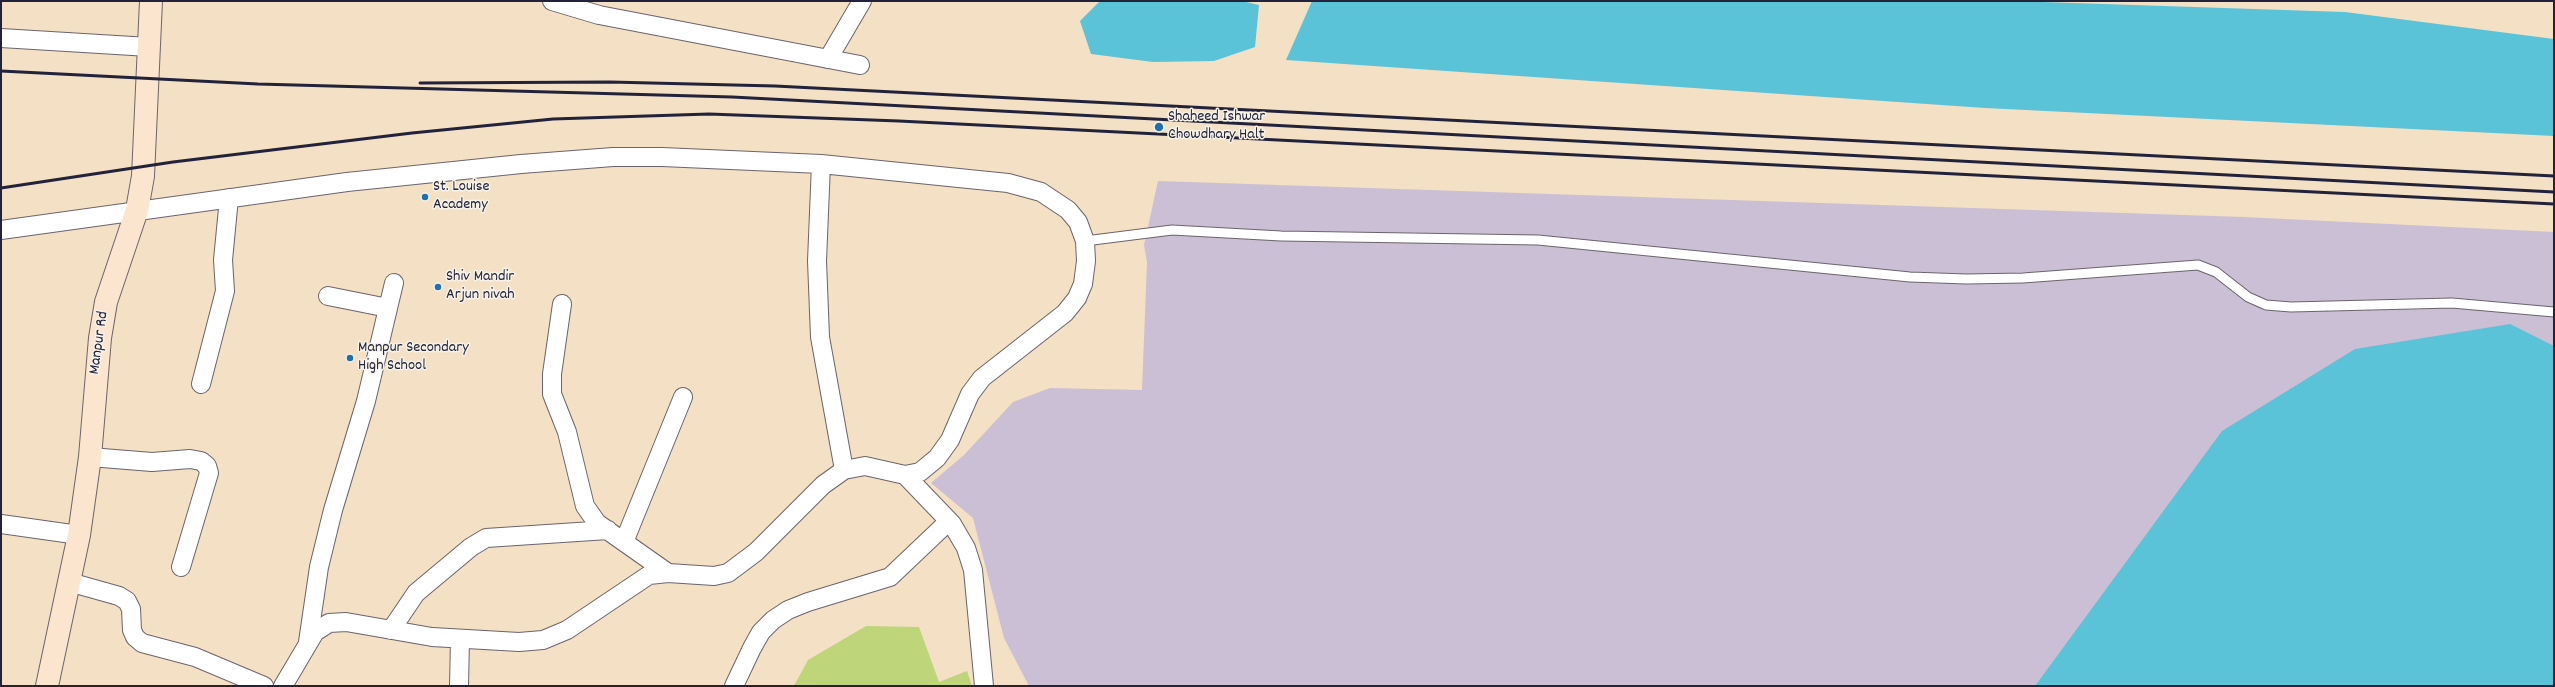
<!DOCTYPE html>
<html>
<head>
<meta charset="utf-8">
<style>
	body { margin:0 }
	#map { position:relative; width:2555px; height:687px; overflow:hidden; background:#f3e0c5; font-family:Dekko,sans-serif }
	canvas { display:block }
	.frame { position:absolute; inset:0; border:2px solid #22223b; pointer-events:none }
</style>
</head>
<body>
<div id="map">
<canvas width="2555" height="687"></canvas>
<div class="frame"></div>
</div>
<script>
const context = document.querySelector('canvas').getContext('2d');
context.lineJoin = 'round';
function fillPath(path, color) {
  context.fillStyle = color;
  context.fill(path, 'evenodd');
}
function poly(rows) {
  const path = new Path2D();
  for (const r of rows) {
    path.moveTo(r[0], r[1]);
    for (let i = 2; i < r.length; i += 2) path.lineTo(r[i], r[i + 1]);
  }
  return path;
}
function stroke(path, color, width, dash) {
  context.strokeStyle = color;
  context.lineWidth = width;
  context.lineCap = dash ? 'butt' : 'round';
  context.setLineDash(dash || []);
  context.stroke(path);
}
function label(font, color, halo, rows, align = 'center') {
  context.font = font + ' Dekko,sans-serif';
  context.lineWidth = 3;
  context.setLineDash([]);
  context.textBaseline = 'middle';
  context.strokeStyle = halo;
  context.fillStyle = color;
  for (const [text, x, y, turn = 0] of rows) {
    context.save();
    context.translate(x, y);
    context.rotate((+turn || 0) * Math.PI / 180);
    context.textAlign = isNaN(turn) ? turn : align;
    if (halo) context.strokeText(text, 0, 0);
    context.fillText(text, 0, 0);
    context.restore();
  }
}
const industrial = poly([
	[1158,181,2244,217,2554,232,2554,686,1029,686,1004,638,973,518,931,483,964,455,1013,402,1050,388,1142,390,1147,262,1144,245]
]);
const green = poly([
	[866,626,919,627,939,682,967,671,972,686,794,686,808,660]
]);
const water = poly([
	[1100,1,1242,1,1259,5,1255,47,1214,61,1153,62,1091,54,1080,21],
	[1312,1,2013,1,2345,12,2554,39,2554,136,1985,108,1286,60],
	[2510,324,2554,346,2554,686,2035,686,2222,431,2355,349]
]);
const service = poly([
	[1085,241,1172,230,1281,236,1538,240,1910,277,1966,279,2023,278,2198,265,2216,272,2248,297,2266,305,2291,307,2452,303,2554,312]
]);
const minor = poly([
	[552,1,599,15,860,65],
	[1,38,149,47],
	[828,59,862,1],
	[821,164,817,261,820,337,844,470],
	[1,230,347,182,521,164,613,157,662,157,821,164,1008,183,1041,192,1068,210,1078,222,1085,241,1086,261,1083,284,1077,298,1065,313,982,378,970,394,950,440,937,458,920,472,905,475,865,466,844,470,823,485,756,552,728,573,714,576,668,573,649,575,567,630,543,640,519,642,432,637,346,622,329,623,315,632,283,686],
	[328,296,388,308],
	[562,304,552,374,552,394,567,432,585,506,597,523,668,573],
	[201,384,225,291,223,260,229,198],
	[90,457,152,462,190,459,201,461,207,466,209,473,181,567],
	[905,475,952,524,966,548,973,570,984,686],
	[1,524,79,535],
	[624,542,683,397],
	[69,582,119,596,127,601,131,609,132,630,135,637,142,643,195,657,264,686],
	[391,630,416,593,471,547,486,538,608,530],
	[308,642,319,567,333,510,366,401,394,283],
	[459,686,460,639],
	[734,686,752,648,761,632,773,620,788,610,808,602,890,577,949,521]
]);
const secondary = poly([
	[47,686,79,535,90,457,100,338,106,302,137,210,143,176,151,1]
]);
const rail = poly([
	[1,71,258,84,732,97,2554,192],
	[420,83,610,82,775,86,2554,176],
	[1,188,173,162,412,133,553,119,709,114,899,121,2554,204]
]);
const markers = [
	[1159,127,5,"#1f6fb2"],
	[425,197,4,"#1f6fb2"],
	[438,287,4,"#1f6fb2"],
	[350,358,4,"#1f6fb2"]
];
const poiNames = [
	["Shaheed Ishwar",1168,118],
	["Chowdhary Halt",1168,136],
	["St. Louise",433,188],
	["Academy",433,206],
	["Shiv Mandir",446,278],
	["Arjun nivah",446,296],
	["Manpur Secondary",358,349],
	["High School",358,367]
];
const streetNames = [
	["Manpur Rd",100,343,-82]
];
fillPath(industrial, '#cbbfd5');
fillPath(green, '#bed579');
fillPath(water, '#5bc3d8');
stroke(service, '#6b646b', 11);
stroke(minor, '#6b646b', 20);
stroke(secondary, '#6b646b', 24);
stroke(service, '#fff', 9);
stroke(minor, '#fff', 18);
stroke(secondary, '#fce5cf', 22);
stroke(rail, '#22223b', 3);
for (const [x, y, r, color] of markers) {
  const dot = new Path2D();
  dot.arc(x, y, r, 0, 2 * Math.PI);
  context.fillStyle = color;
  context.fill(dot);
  stroke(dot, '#f7f3e8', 1.5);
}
label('16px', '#22223b', '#f7f3e8', poiNames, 'left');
label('16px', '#22223b', '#f7f3e8', streetNames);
</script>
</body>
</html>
